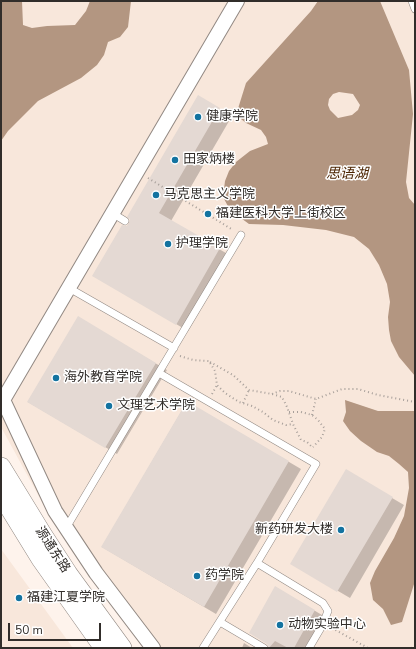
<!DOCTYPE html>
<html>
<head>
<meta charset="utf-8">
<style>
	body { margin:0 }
	#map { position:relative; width:416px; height:649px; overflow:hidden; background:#fef3ec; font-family:"Nunito Sans",sans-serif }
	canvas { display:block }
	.frame { position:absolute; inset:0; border:2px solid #312d2a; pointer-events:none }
	.scale { position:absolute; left:8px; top:623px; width:93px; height:18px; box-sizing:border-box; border:2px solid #312d2a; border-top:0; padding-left:5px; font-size:12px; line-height:14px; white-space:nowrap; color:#312d2a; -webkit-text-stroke:3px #fff; paint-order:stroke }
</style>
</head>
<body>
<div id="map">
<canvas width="416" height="649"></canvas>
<div class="frame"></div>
<div class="scale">50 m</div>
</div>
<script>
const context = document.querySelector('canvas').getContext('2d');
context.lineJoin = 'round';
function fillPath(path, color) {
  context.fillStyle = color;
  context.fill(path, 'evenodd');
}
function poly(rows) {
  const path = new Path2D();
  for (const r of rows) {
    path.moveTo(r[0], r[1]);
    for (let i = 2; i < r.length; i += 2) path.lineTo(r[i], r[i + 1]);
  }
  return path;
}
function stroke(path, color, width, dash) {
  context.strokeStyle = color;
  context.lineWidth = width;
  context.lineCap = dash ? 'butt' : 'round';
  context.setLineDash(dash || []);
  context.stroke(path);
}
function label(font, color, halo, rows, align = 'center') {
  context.font = font + ' "Nunito Sans","Noto Sans SC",sans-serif';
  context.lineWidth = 3;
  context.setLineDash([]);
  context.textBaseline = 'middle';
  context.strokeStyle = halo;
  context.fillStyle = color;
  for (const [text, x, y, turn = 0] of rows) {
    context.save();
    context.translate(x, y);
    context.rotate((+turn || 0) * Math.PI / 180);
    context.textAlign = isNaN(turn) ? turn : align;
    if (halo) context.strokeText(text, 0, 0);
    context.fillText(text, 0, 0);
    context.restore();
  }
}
const built = poly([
	[1,1,415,1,415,648,143,648,71,549,43,504,1,427],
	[1,549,73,648,1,648]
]);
const water = poly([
	[1,1,22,1,23,25,32,28,47,26,75,25,86,11,90,1,131,1,128,27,120,37,108,42,104,55,97,65,81,78,38,101,8,131,1,141],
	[318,1,380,1,409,70,413,114,406,182,409,198,415,205,415,376,399,357,391,341,389,330,388,317,390,302,387,284,379,265,369,249,354,237,326,230,283,225,249,224,230,210,223,197,225,181,229,171,236,162,250,151,268,144,266,137,261,130,246,123,236,115,246,83,311,11],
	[339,92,353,94,360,105,358,110,352,115,338,118,330,110,328,105,329,99,333,94],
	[345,400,378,411,415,411,415,581,402,622,391,625,383,609,373,600,370,583,375,571,394,538,404,516,409,488,408,472,399,464,389,456,377,452,361,441,350,431,343,421,346,412]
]);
const shadow = poly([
	[198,97,232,116,171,221,231,256,188,331,94,276,127,227],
	[78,318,167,370,117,454,28,402],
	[187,402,301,469,216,614,102,547],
	[346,471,404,505,350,598,292,564],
	[275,587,327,618,310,648,289,648,287,647,286,648,269,648],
	[244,643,252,648,242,648]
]);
const building = poly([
	[198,95,220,108,159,213,220,248,176,325,92,276,122,225,127,226,129,223,130,219,127,217],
	[78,316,156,363,105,448,27,402],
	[187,401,289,461,204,607,101,547],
	[346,469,393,497,337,592,290,564],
	[275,586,315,610,294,648,288,648,275,641,269,648,267,644,249,633]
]);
const path = poly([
	[148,178,233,230],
	[180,356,193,360,209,361,215,371,217,385,225,393,239,402,252,406,263,412,273,420,286,425,293,424,301,440,307,442,312,447],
	[210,362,233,375,249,390,272,394,282,397,287,407,293,424],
	[212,394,217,385],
	[272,394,280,391,289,391,316,399,342,389,358,389,378,395,415,402],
	[243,403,249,390],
	[289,412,301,412,312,415,318,420,325,429,322,437,313,447],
	[312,415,316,399],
	[332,628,368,648],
	[411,648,415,646]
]);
const service = poly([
	[412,1,415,9],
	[112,213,125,221],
	[69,288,174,348],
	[159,373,316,464,257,563,203,648],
	[66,528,241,235],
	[257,563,323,603,328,611,322,626,309,648],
	[220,622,264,648]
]);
const minor = poly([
	[153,648,96,573,55,511,3,400,237,1]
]);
const secondary = poly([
	[1,467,42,534,68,574,122,648],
	[1,494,41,559,104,648]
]);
const markers = [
	[198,117,4,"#1373a0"],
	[175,160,4,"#1373a0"],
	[156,195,4,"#1373a0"],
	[208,214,4,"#1373a0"],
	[168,244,4,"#1373a0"],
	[56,378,4,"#1373a0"],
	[109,406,4,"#1373a0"],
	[341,530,4,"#1373a0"],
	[197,576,4,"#1373a0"],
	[19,598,4,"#1373a0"],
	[280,625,4,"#1373a0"]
];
const poiNames = [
	["健康学院",206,117],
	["田家炳楼",183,160],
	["马克思主义学院",164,195],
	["福建医科大学上街校区",216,214],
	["护理学院",176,244],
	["海外教育学院",64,378],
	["文理艺术学院",117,406],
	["新药研发大楼",333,530,"right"],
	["药学院",205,576],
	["福建江夏学院",27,598],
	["动物实验中心",288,625]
];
const streetNames = [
	["源通东路",52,550,57]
];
const waterNames = [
	["思语湖",347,175]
];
fillPath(built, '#f8e7db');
fillPath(water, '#b39681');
fillPath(shadow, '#0003');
fillPath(building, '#e4d9d3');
stroke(service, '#928983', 8);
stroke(minor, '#928983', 16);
stroke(secondary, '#928983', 20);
stroke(path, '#a79f9a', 2, [1, 3]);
stroke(service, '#fff', 7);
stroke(minor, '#fff', 14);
stroke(secondary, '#fff', 19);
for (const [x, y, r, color] of markers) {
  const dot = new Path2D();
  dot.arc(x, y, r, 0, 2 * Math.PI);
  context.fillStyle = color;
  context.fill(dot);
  stroke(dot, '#fff', 1.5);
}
label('13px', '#312d2a', '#fff', poiNames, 'left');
label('13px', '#312d2a', '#fff', streetNames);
label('italic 14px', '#4b2300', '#fff', waterNames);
</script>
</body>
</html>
